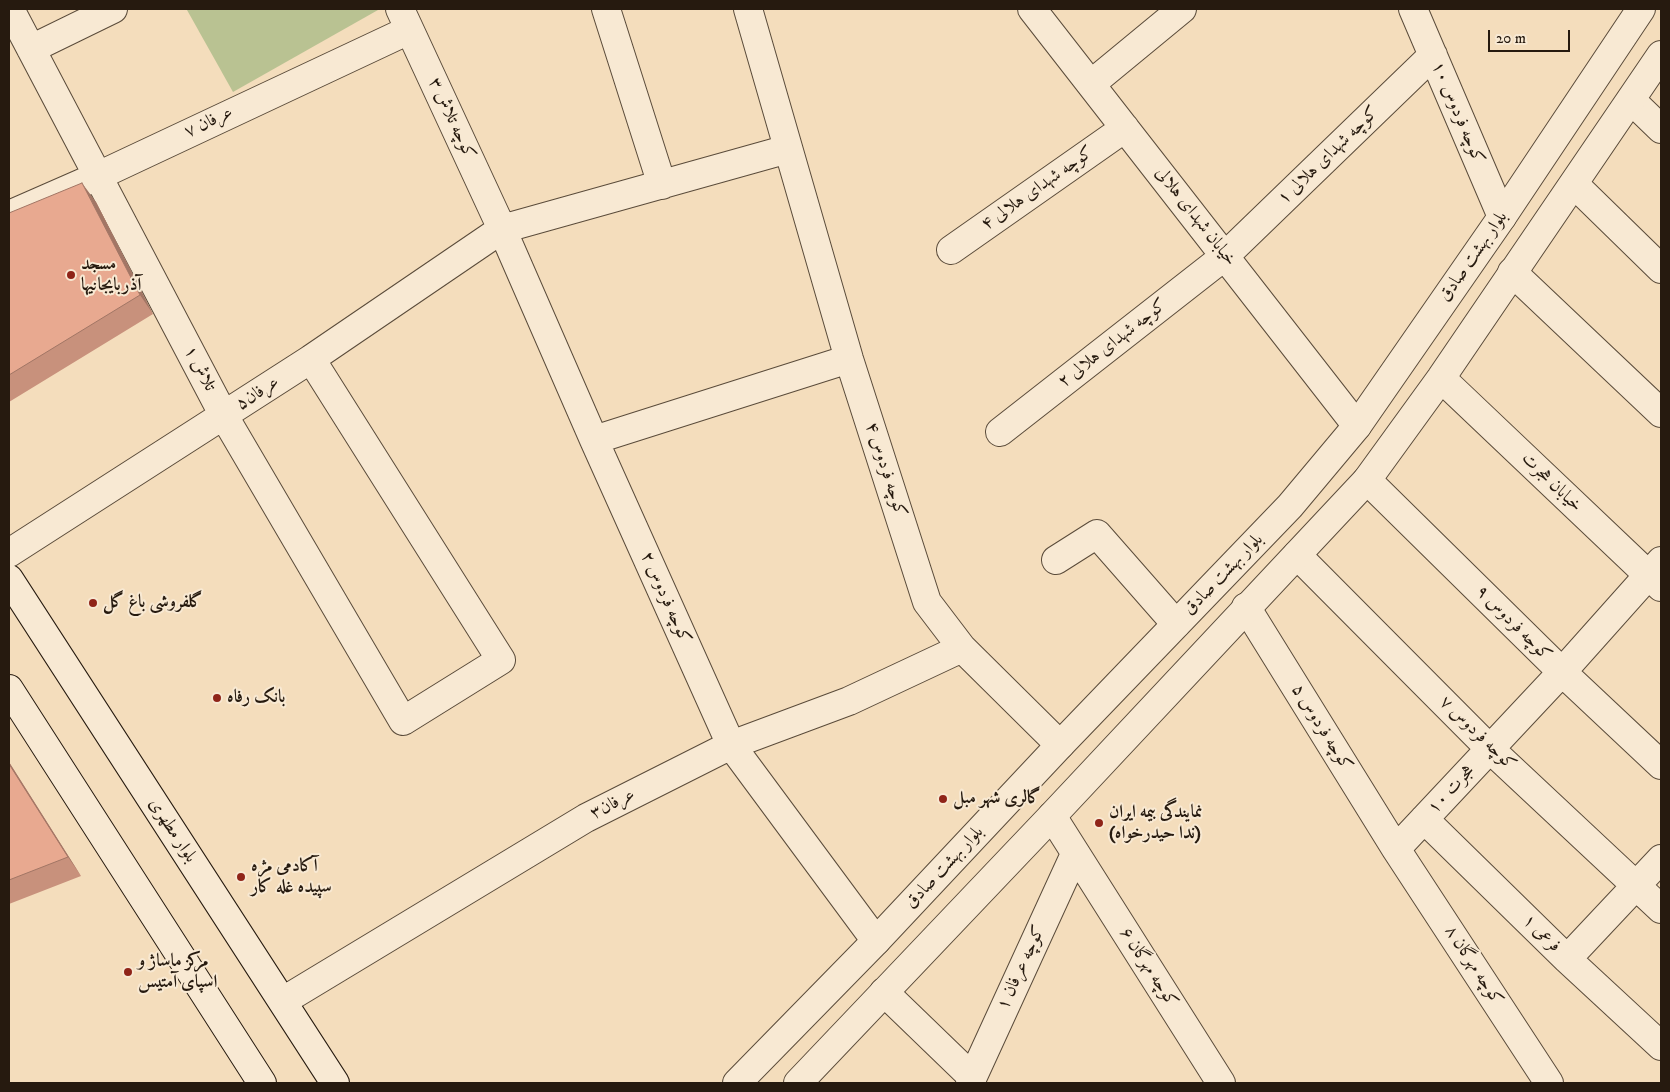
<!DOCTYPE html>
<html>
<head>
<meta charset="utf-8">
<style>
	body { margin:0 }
	#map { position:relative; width:1670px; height:1092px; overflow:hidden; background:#f4ddbc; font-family:"IM FELL DW Pica",serif }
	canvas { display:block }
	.frame { position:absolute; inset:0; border:10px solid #261a0f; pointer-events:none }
	.scale { position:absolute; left:1488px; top:30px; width:82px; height:22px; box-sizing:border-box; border:2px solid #261a0f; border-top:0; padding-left:6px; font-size:15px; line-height:18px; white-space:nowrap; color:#261a0f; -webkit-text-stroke:4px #f8e9d3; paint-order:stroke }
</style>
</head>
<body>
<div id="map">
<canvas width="1670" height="1092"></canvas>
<div class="frame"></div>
<div class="scale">20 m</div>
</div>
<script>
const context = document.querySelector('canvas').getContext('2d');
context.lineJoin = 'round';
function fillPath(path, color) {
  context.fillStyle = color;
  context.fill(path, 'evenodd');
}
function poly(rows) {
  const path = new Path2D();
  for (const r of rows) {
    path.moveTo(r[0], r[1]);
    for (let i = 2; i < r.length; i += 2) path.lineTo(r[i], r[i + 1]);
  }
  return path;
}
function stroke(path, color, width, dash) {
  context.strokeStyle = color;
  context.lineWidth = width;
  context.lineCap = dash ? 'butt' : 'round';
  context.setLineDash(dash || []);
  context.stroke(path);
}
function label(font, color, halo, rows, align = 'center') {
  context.font = font + ' "IM FELL DW Pica",Amiri,serif';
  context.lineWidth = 4;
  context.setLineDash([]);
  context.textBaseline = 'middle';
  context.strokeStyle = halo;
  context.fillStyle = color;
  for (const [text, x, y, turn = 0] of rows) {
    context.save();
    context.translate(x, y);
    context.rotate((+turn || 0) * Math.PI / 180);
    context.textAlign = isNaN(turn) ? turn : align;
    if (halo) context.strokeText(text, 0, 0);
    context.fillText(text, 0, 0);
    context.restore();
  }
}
const green = poly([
	[188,9,377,9,378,10,233,92,187,10]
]);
const minor = poly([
	[10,9,224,416,403,721,501,660,311,359],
	[400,9,502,229,594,440,731,745,876,941],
	[606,9,662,185],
	[748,9,849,359,927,602,962,648,1060,745],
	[1032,9,1357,426],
	[1413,9,1502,217],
	[31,49,113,9],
	[1091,84,1182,9],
	[1631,100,1661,129],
	[1574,184,1661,269],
	[9,215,98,176,409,30],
	[951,250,1125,128],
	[1512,272,1661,413],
	[1000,432,1225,256,1433,55],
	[594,440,849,359],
	[1367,480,1562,672,1661,765],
	[9,553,311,359,502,229,788,149],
	[1297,555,1490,749,1661,909],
	[1056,560,1097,534,1176,624],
	[1246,607,1396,849,1549,1083],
	[1052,816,1221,1083],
	[1424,819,1567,959,1661,1046],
	[1396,849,1562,672,1661,561],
	[1567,959,1661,859],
	[884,992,972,1077],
	[283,1001,586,818,731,745,849,701,962,648],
	[970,1083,1075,854]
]);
const tertiary = poly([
	[1441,378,1661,587],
	[737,1083,876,941,1060,745,1290,506,1357,426,1502,217,1641,9],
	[798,1083,1052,816,1367,480,1441,378,1661,55]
]);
const secondary = poly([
	[9,579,335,1083],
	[9,689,262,1083]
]);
const wall = poly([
	[96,202,153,314,9,402,9,213],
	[9,762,81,876,9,904]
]);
const shadedWall = poly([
	[82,183,96,202,153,314,140,295],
	[9,762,81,876,68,857,9,764]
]);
const building = poly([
	[82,183,140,295,9,375,9,213,82,183],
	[9,764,68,857,9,880,9,764]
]);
const markers = [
	[71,275,5,"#8f2418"],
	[93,603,5,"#8f2418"],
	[217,698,5,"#8f2418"],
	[943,799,5,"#8f2418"],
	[1099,823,5,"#8f2418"],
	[241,877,5,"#8f2418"],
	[128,972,5,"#8f2418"]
];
const streetNames = [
	["کوچه فردوس ۱۰",1457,113,67],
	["کوچه تلاش ۳",451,119,65],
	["عرفان ۷",209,123,-25],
	["کوچه شهدای هلالی ۱",1329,156,-44],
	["کوچه شهدای هلالی ۴",1038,189,-35],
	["خیابان شهدای هلالی",1195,217,52],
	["بلوار بهشت صادق",1474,257,-55],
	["کوچه شهدای هلالی ۲",1113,344,-38],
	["تلاش ۱",199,369,62],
	["عرفان۵",258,394,-33],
	["کوچه فردوس ۴",885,470,72],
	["خیابان هجرت",1551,483,44],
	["بلوار بهشت صادق",1224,575,-46],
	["کوچه فردوس ۲",665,598,66],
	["کوچه فردوس ۹",1513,624,45],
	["کوچه فردوس ۵",1321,728,58],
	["کوچه فردوس ۷",1477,734,44],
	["هجرت ۱۰",1452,790,-47],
	["عرفان۳",613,805,-27],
	["بلوار مطهری",172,831,57],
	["بلوار بهشت صادق",945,868,-47],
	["فرعی ۱",1541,934,44],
	["کوچه مهرگان ۸",1473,966,57],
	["کوچه عرفان ۱",1022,968,-65],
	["کوچه مهرگان ۶",1148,968,57]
];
const poiNames = [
	["مسجد",81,265],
	["آذربایجانیها",81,286],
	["گلفروشی باغ گل",103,603],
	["بانک رفاه",227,698],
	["گالری شهر مبل",953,799],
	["نمایندگی بیمه ایران",1109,813],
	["(ندا حیدرخواه)",1109,834],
	["آکادمی مژه",251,867],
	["سپیده غله کار",251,888],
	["مرکز ماساژ و",138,962],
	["اسپای آمتیس",138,983]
];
fillPath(green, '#b9c292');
stroke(minor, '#5a4b3a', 30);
stroke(tertiary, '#5a4b3a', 30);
stroke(secondary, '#261a0f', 30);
stroke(minor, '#f8e9d3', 28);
stroke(tertiary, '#f8e9d3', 28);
stroke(secondary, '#f8e9d3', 28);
fillPath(wall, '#c8917c');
fillPath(shadedWall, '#a27665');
fillPath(building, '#e8a990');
stroke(building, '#a27665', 1);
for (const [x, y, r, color] of markers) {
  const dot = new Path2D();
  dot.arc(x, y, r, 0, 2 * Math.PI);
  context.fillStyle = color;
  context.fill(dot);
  stroke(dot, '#f8e9d3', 2);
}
label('18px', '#261a0f', '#f8e9d3', streetNames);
label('bold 18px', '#261a0f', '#f8e9d3', poiNames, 'left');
</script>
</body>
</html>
